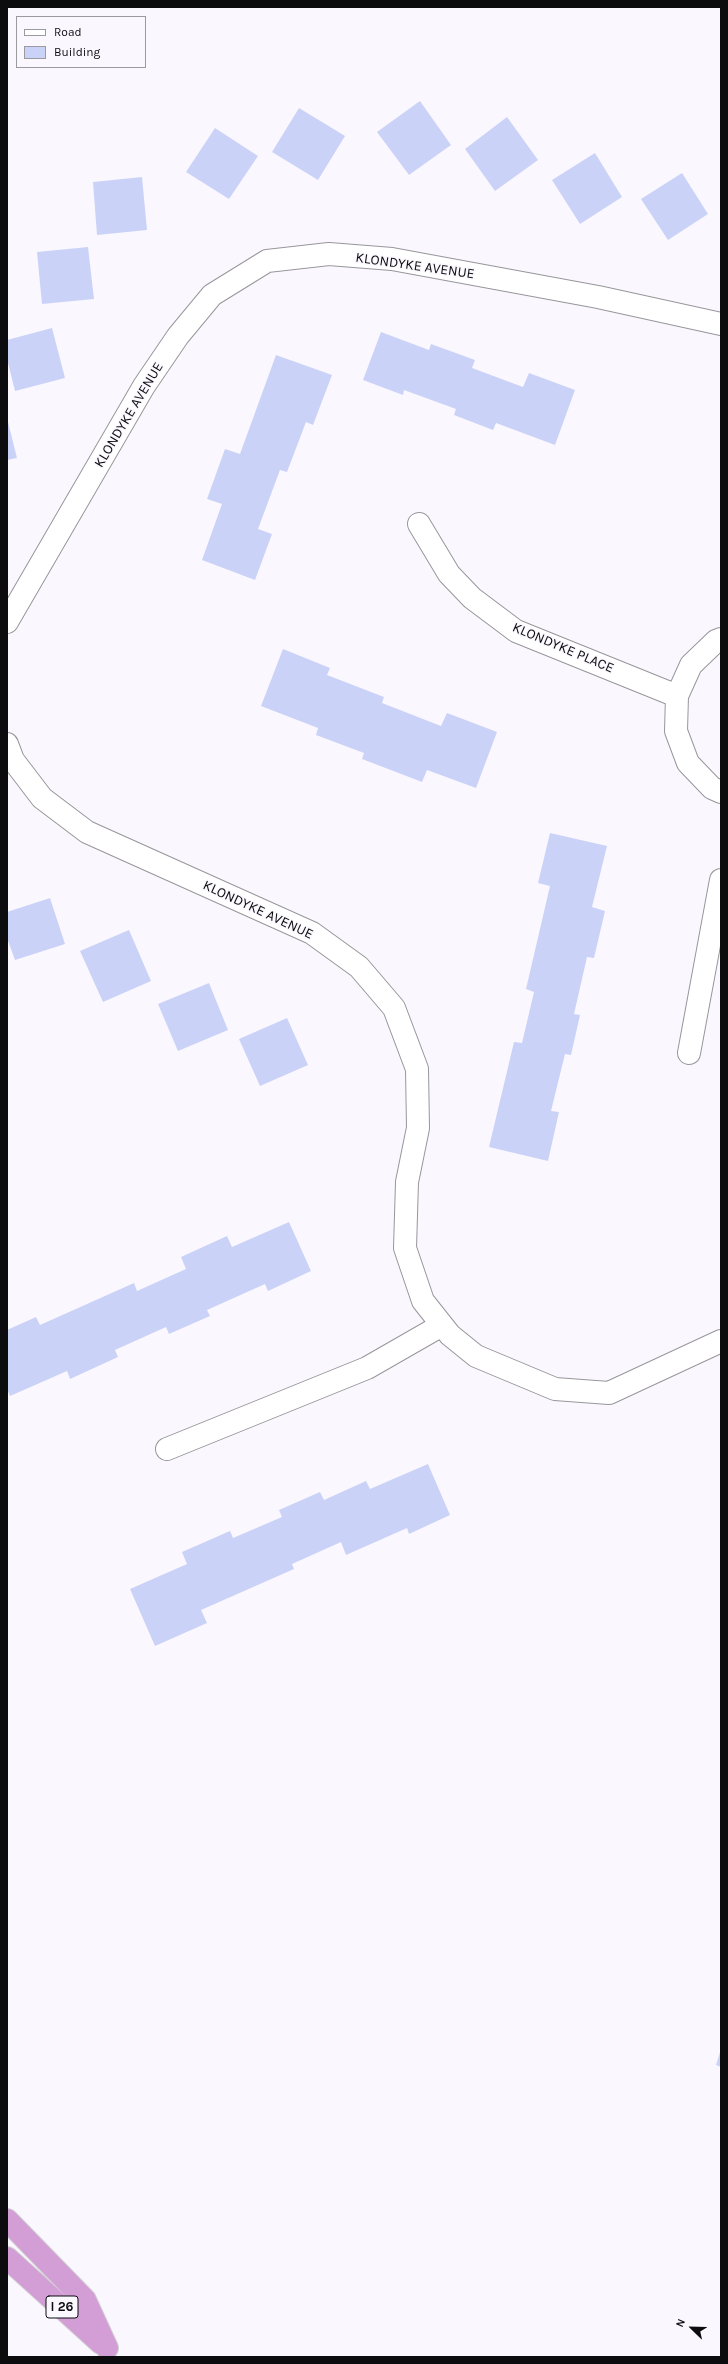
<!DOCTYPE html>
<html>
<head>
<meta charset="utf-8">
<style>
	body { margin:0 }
	#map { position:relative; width:728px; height:2364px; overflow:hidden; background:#faf8fe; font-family:Karla,sans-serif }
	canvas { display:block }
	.frame { position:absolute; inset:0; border:8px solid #0c0c0e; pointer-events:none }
	.legend { position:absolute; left:16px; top:16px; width:130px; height:52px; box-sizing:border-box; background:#faf8fe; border:1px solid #9b9a9e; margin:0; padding:5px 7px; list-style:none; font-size:12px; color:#0c0c0e }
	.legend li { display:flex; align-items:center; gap:8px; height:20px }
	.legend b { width:20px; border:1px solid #9b9a9e }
	.north { position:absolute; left:672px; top:2308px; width:40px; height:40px; -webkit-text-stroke:3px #faf8fe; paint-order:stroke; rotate:293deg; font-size:11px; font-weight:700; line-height:16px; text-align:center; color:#0c0c0e }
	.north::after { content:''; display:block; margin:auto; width:14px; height:18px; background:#0c0c0e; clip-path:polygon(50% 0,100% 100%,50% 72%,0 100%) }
</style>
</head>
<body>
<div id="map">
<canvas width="728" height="2364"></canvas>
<div class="frame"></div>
<ul class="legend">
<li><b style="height:5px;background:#fff"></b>Road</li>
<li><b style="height:11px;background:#cbd2f7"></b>Building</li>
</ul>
<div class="north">N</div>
</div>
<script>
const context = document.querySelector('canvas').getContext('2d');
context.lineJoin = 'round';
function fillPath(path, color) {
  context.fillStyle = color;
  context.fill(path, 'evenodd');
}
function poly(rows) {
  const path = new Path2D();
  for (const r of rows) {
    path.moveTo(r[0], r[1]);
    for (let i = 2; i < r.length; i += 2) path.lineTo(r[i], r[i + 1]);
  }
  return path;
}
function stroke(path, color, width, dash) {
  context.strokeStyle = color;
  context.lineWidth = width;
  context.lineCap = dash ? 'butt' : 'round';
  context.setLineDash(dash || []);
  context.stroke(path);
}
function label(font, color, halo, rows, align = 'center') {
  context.font = font + ' Karla,sans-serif';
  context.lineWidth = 3;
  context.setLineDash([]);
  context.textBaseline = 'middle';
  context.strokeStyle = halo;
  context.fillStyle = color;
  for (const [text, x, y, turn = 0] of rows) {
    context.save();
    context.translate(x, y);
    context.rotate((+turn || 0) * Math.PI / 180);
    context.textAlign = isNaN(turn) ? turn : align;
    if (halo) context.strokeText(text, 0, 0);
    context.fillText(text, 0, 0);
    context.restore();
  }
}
const building = poly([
	[420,101,451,145,409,175,377,132],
	[299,108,345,136,318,180,272,152],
	[507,117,538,160,495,191,465,149],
	[215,128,258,156,229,199,186,172],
	[595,153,622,197,580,224,552,180],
	[682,173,708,214,668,240,641,199],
	[142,177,147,230,97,235,93,182],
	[88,247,94,299,42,304,37,252],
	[52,328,65,378,15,391,7,359,7,340],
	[381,332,429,350,431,344,475,360,472,368,523,387,529,373,575,390,555,445,496,423,493,430,454,415,456,409,404,390,403,395,363,380],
	[276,355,332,375,313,425,306,422,287,472,280,470,258,529,272,534,255,580,202,560,222,504,207,499,225,449,240,454],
	[7,418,17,458,7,460],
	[283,649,330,668,327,675,384,697,382,703,441,726,447,713,497,732,476,788,427,770,422,782,362,759,364,753,316,735,318,728,261,706],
	[550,833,607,846,592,907,605,911,594,958,587,957,574,1014,580,1015,571,1055,565,1054,551,1111,559,1112,548,1161,489,1147,514,1042,522,1043,534,992,526,989,550,886,538,883],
	[50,898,65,944,15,960,7,938,7,912],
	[129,930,151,981,103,1002,80,951],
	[209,983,228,1030,178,1051,158,1004],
	[287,1018,308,1065,260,1086,239,1039],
	[289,1222,311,1271,268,1291,265,1284,207,1310,210,1316,169,1334,166,1327,115,1350,118,1357,70,1379,67,1371,10,1396,7,1389,7,1330,36,1317,40,1325,134,1283,137,1291,186,1269,181,1257,227,1236,232,1247],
	[428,1464,450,1515,409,1534,407,1528,346,1555,341,1542,292,1564,294,1569,201,1610,207,1623,155,1646,130,1589,187,1564,182,1552,230,1531,233,1538,282,1517,279,1510,320,1492,324,1500,366,1481,370,1489],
	[721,2049,721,2067,716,2065]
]);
const minor = poly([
	[419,524,449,574,472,598,516,631,677,696],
	[7,622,144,386,178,336,212,295,267,261,329,254,392,259,598,297,721,324],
	[721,639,716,641,691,665,677,696,676,731,688,763,712,788,721,792],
	[7,744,13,760,42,798,87,832,312,933,359,967,394,1008,417,1069,418,1128,407,1182,405,1248,423,1301,450,1335,476,1356,555,1389,609,1393,721,1341],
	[689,1053,721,880],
	[167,1449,367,1368,442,1325]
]);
const highway = poly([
	[7,2220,85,2300,107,2348],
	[7,2258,101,2343]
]);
const shields = [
	[62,2307,32]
];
const shieldNames = [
	["I 26",62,2307]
];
const streetNames = [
	["KLONDYKE AVENUE",415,266,8],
	["KLONDYKE AVENUE",129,415,-59],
	["KLONDYKE PLACE",563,648,23],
	["KLONDYKE AVENUE",258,910,25]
];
fillPath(building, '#cbd2f7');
stroke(minor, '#98969b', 24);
stroke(highway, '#d3d3d4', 24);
stroke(minor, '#fff', 22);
stroke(highway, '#d39dd5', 22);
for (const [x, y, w] of shields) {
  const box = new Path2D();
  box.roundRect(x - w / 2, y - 11, w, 22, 3);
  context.fillStyle = '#faf8fe';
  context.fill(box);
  stroke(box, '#0c0c0e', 1);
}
label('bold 13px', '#0c0c0e', null, shieldNames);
label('14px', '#0c0c0e', '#faf8fe', streetNames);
</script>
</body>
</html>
